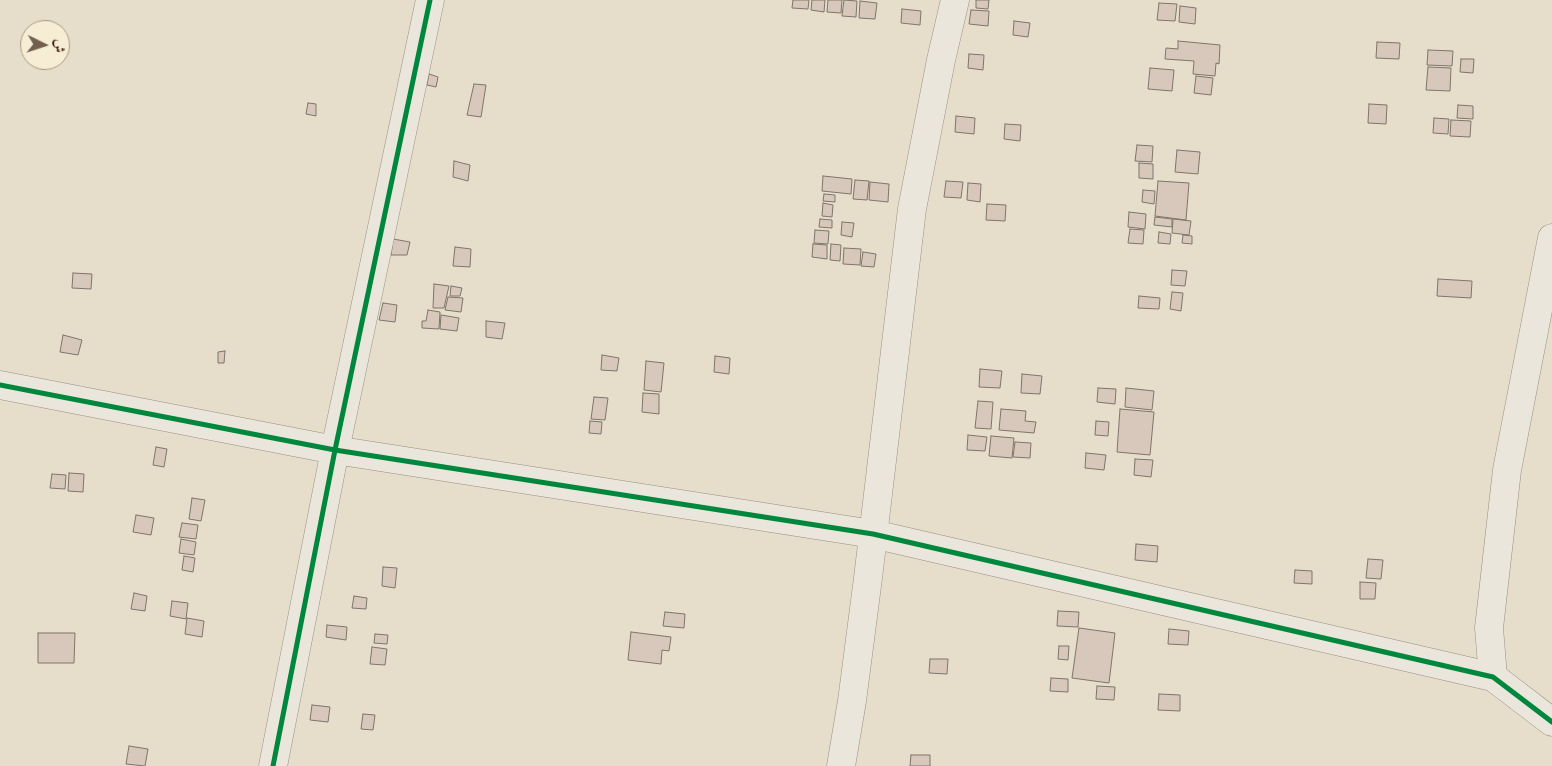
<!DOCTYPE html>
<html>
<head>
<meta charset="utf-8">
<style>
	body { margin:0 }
	#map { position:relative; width:1552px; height:766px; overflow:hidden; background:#e6deca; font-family:Alegreya,Amiri,serif }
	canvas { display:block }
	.north { position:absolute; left:20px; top:20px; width:50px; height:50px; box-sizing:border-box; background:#f7edd4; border:1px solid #a99985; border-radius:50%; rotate:94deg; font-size:14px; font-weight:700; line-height:20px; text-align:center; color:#341a0f }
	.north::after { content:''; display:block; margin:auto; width:18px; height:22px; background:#725f50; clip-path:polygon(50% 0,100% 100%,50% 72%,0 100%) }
</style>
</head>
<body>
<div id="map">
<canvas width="1552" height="766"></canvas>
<div class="north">ش</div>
</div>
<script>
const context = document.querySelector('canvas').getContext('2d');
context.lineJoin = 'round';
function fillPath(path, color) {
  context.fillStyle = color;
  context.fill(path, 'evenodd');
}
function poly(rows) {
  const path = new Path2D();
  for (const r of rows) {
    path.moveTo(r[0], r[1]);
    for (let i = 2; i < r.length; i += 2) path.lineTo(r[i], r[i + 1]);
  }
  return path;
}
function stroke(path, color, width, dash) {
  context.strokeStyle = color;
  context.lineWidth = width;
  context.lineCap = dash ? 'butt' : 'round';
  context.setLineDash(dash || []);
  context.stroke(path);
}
const building = poly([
	[793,0,809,0,808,9,792,8,793,0],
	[812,0,825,0,824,12,811,10,812,0],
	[828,0,842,0,841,13,827,12,828,0],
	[844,0,857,1,856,17,842,16,844,0],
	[976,0,989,0,988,9,976,8,976,0],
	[860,1,877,3,875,19,859,18,860,1],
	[1159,3,1177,4,1175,21,1157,20,1159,3],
	[1180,6,1196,8,1195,24,1179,22,1180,6],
	[902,9,921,11,920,25,901,23,902,9],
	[971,10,989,11,988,26,969,24,971,10],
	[1014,21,1030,23,1028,37,1013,35,1014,21],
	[1178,41,1220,45,1219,64,1216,63,1215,76,1193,74,1194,61,1165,59,1166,48,1178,49,1178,41],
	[1377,42,1400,43,1399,59,1376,58,1377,42],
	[1428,50,1453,51,1452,66,1427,65,1428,50],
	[969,54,984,55,983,70,968,68,969,54],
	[1461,59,1474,59,1473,73,1460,72,1461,59],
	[1428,67,1451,68,1450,91,1426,90,1428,67],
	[1150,68,1174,70,1172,91,1148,89,1150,68],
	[429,74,438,77,436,87,427,85,429,74],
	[1196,76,1213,78,1211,95,1194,93,1196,76],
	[474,84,486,85,481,117,467,115,474,84],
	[308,103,316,104,316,116,306,114,308,103],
	[1369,104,1387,105,1386,124,1368,123,1369,104],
	[1458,105,1473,106,1473,119,1457,118,1458,105],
	[956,116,975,118,974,134,955,132,956,116],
	[1434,118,1449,119,1448,134,1433,133,1434,118],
	[1451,120,1471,121,1470,137,1450,136,1451,120],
	[1005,124,1021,125,1020,141,1004,139,1005,124],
	[1137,145,1153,146,1152,162,1135,161,1137,145],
	[1177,150,1200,152,1198,174,1175,172,1177,150],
	[454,161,470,165,468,181,453,177,454,161],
	[1139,163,1153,164,1153,179,1139,178,1139,163],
	[823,176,852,179,851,194,822,191,823,176],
	[855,180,869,181,867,200,853,199,855,180],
	[946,181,963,182,961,198,944,197,946,181],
	[1158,181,1189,183,1186,220,1155,216,1158,181],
	[870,182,889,184,888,202,869,200,870,182],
	[968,183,981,184,980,202,967,200,968,183],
	[1143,190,1155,191,1154,204,1142,202,1143,190],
	[824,194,835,195,835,202,823,201,824,194],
	[823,203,833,205,832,217,822,216,823,203],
	[987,204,1006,205,1005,221,986,220,987,204],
	[1129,212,1146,214,1145,229,1128,227,1129,212],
	[1155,217,1172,219,1172,227,1154,225,1155,217],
	[820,219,832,220,832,228,819,227,820,219],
	[1173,219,1191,221,1189,235,1172,233,1173,219],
	[842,222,854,223,852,237,841,235,842,222],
	[1130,229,1144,230,1143,244,1128,243,1130,229],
	[815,230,829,231,828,244,814,243,815,230],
	[1159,232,1171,234,1170,244,1158,243,1159,232],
	[1183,235,1192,236,1192,244,1182,243,1183,235],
	[393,239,410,242,407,255,391,255,393,239],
	[813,244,827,245,827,259,812,257,813,244],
	[831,244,841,245,840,261,830,260,831,244],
	[455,247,471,249,470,267,453,266,455,247],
	[844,248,861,249,860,265,843,264,844,248],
	[863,252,876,254,874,267,861,266,863,252],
	[1172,270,1187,271,1185,286,1171,285,1172,270],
	[73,273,92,274,91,289,72,288,73,273],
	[1438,279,1472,281,1471,298,1437,296,1438,279],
	[434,284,449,286,444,308,433,308,434,284],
	[451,286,462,288,460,296,450,296,451,286],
	[1172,292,1183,293,1181,311,1170,309,1172,292],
	[1139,296,1160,298,1159,309,1138,308,1139,296],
	[448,297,463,298,461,312,445,310,448,297],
	[383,303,397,305,395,322,379,320,383,303],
	[428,310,440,312,439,329,422,328,422,321,426,321,428,310],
	[441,315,459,318,457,331,440,329,441,315],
	[486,321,505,323,502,339,486,337,486,321],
	[63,335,82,340,78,355,60,352,63,335],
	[225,351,224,363,218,363,218,352,225,351],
	[602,355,619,358,617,371,601,370,602,355],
	[715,356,730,358,729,374,714,372,715,356],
	[646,361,664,363,661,392,644,390,646,361],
	[980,369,1002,371,1000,388,979,387,980,369],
	[1022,374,1042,376,1040,394,1021,393,1022,374],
	[1098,388,1116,389,1115,404,1097,402,1098,388],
	[1126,388,1154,391,1152,410,1125,407,1126,388],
	[643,393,659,394,659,414,642,412,643,393],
	[594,397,608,398,605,420,591,419,594,397],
	[978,401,993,402,991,429,975,428,978,401],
	[1001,409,1026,411,1025,421,1036,422,1034,433,999,430,1001,409],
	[1120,409,1154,412,1150,455,1117,452,1120,409],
	[590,421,602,422,601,434,589,433,590,421],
	[1096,421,1109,422,1108,436,1095,435,1096,421],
	[968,435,987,437,985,451,967,450,968,435],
	[991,436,1014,438,1012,458,989,456,991,436],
	[1015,442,1031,443,1030,458,1013,457,1015,442],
	[156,447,167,449,164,467,153,465,156,447],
	[1086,453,1106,455,1104,470,1085,468,1086,453],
	[1135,459,1153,460,1151,477,1134,475,1135,459],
	[69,473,84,474,83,492,68,491,69,473],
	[52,474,66,475,65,489,50,488,52,474],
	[192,498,205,500,201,521,189,519,192,498],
	[136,515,154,518,151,535,133,532,136,515],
	[182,523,198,525,196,539,179,537,182,523],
	[181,539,196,542,194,555,179,553,181,539],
	[1136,544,1158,546,1157,562,1135,560,1136,544],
	[184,556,195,558,193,572,182,570,184,556],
	[1368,559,1383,560,1381,579,1366,578,1368,559],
	[383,567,397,568,395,588,382,586,383,567],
	[1295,570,1312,571,1312,584,1294,583,1295,570],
	[1360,582,1376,583,1375,599,1360,599,1360,582],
	[134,593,147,596,145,611,131,609,134,593],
	[354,596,367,598,366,609,352,608,354,596],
	[172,601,188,603,186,619,170,616,172,601],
	[1058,611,1079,612,1078,627,1057,626,1058,611],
	[665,612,685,614,684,628,663,626,665,612],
	[187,618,204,621,202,637,185,634,187,618],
	[327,625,347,627,346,640,326,637,327,625],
	[1079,628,1115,633,1109,683,1072,678,1079,628],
	[1169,629,1189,631,1188,645,1168,644,1169,629],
	[631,632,671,637,669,651,662,650,661,664,628,660,631,632],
	[38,633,75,633,74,663,38,663,38,633],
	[375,634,388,635,387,644,374,643,375,634],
	[1059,646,1069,646,1068,660,1058,659,1059,646],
	[372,647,387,649,385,665,370,664,372,647],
	[930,659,948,659,947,674,929,673,930,659],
	[1051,678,1068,679,1068,692,1050,691,1051,678],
	[1097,686,1115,687,1114,700,1096,699,1097,686],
	[1159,694,1180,695,1180,711,1158,710,1159,694],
	[312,705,330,707,328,722,310,720,312,705],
	[363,714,375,715,373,730,361,729,363,714],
	[129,746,148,749,145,766,126,764,129,746],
	[911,755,930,755,930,766,910,766,911,755]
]);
const minor = poly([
	[0,385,335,450,873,534,1493,677,1552,722],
	[1493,677,1489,628,1507,470,1552,238],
	[273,766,335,450,430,0],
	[841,766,852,701,868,578,912,209,941,60,955,0]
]);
const cycleway = poly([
	[0,385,335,450,873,534,1493,677,1552,722],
	[273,766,335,450,430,0]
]);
fillPath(building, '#d7c8bb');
stroke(building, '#7e756a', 1);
stroke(minor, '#978f82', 29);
stroke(minor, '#ebe6dc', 28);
stroke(cycleway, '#00873e', 5);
</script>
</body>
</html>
